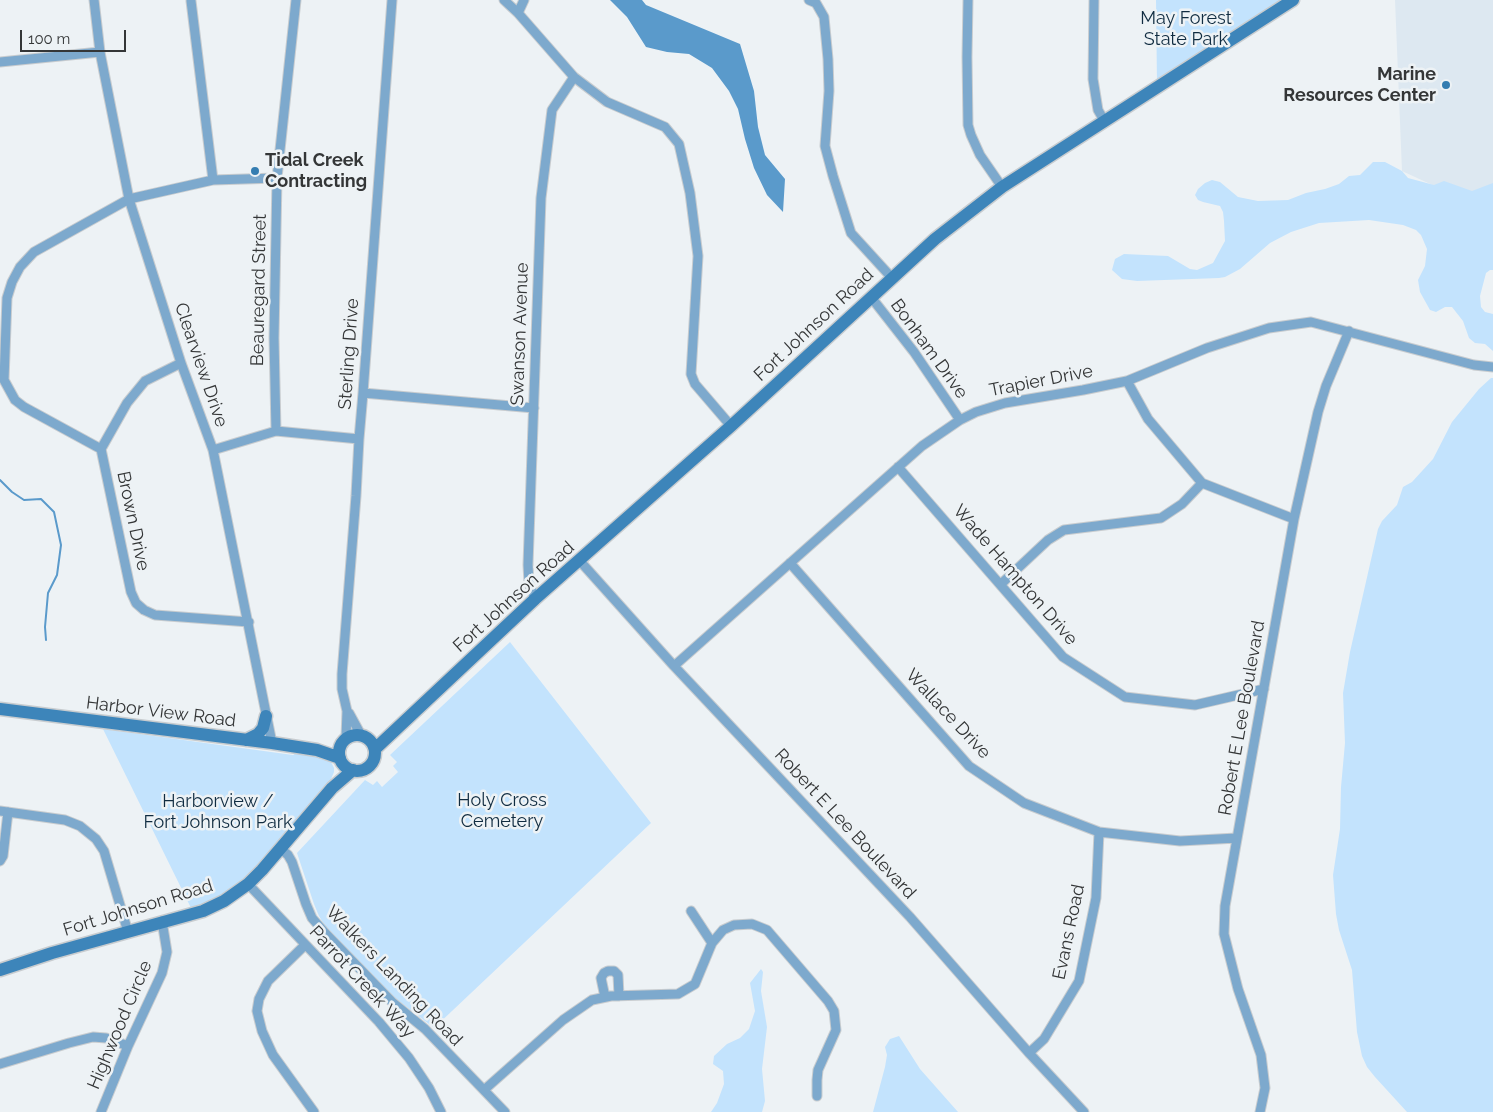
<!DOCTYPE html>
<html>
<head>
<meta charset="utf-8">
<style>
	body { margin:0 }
	#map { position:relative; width:1493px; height:1112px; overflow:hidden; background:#edf2f5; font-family:Raleway,sans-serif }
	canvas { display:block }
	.scale { position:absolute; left:20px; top:30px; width:106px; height:22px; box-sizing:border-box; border:2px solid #343637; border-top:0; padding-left:6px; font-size:15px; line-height:18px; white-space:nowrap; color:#343637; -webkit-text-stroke:4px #edf2f5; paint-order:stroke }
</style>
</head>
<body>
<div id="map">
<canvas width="1493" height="1112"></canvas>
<div class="scale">100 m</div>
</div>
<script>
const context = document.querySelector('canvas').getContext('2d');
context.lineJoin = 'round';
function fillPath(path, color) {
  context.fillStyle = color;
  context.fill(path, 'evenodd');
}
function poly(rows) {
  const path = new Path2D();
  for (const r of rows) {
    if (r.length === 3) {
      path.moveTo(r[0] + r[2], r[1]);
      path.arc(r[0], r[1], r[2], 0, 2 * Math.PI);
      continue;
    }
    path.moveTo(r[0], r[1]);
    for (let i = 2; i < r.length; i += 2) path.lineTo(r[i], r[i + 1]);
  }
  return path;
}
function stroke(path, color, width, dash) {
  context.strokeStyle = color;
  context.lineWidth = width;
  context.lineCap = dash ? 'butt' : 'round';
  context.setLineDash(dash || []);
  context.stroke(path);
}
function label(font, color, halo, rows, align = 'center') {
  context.font = font + ' Raleway,sans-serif';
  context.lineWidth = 5;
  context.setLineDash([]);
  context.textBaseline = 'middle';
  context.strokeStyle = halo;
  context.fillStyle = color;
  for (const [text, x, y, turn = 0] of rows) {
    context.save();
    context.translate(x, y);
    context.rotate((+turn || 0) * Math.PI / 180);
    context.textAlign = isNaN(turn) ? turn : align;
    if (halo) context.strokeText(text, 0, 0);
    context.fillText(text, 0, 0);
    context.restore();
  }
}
const built = poly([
	[1395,0,1493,0,1493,213,1402,171]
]);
const green = poly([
	[1156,0,1281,0,1157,84],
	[1373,162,1385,162,1402,171,1408,178,1434,185,1444,181,1472,191,1493,183,1493,270,1490,270,1486,273,1480,296,1481,307,1485,312,1493,314,1493,351,1485,344,1475,343,1469,338,1463,321,1452,307,1445,307,1436,312,1430,310,1420,292,1418,280,1425,266,1427,249,1421,235,1416,230,1403,225,1369,220,1319,223,1291,232,1270,243,1240,269,1225,277,1219,278,1137,281,1122,279,1112,270,1115,259,1124,254,1168,256,1190,269,1197,270,1213,263,1225,241,1224,221,1223,212,1220,206,1203,202,1198,200,1195,195,1198,189,1205,183,1212,180,1220,182,1238,197,1258,201,1288,200,1306,193,1325,189,1339,184,1349,176,1360,175],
	[1491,378,1493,378,1493,1112,1407,1112,1375,1077,1367,1067,1362,1056,1357,1032,1352,970,1339,930,1336,914,1333,875,1340,829,1341,787,1345,743,1343,693,1350,652,1378,529,1382,521,1397,505,1403,487,1412,482,1433,459,1452,422,1479,389],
	[510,642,651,823,434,1028,390,994,325,926,319,916,314,904,297,853,365,780,373,785,377,781,382,787,398,772,393,766,397,762,390,755],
	[103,729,293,755,298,752,330,760,334,768,334,772,329,784,259,867,229,893,210,903,191,908],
	[761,969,763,972,761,991,767,1027,762,1069,765,1101,762,1112,711,1112,717,1103,724,1084,723,1071,713,1064,714,1056,727,1044,740,1038,749,1029,755,1011,750,983],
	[899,1036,920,1069,958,1112,873,1112,885,1067,887,1055,885,1047,890,1039]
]);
const water = poly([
	[610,0,642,0,646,5,740,44,754,91,758,127,765,155,785,179,783,212,767,195,754,168,745,139,738,109,729,91,712,68,689,54,667,52,646,47,627,17]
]);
const stream = poly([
	[0,480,12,492,24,500,41,499,54,512,61,545,57,575,48,593,45,627,46,640]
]);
const street = poly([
	[94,0,100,52,129,199,181,363,213,450,272,743],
	[504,0,518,13,574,77,607,102,665,127,679,144,690,193,698,256,691,374,695,384,731,426],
	[809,0,816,3,824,17,828,59,829,91,825,146,833,176,851,233,892,278],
	[968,0,967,57,968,125,971,135,980,155,1002,187],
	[1094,0,1093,79,1098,110,1105,122],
	[191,1,213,180],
	[518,13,524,0],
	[0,62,100,52],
	[871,297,914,352,960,420],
	[181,363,145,381,127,403,101,449,131,592,136,603,144,610,155,615,249,622],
	[1127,381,1148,419,1202,483,1294,519],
	[363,393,534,408],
	[276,431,274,338,277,178,296,0],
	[101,449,24,407,15,400,4,380,7,298,12,282,20,267,34,252,129,199,213,180,277,178],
	[213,450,276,431,359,439],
	[898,467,1063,657,1125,697,1195,705,1264,689],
	[579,560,674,666,910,917,1029,1053,1084,1112],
	[790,563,969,766,1024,803,1099,832,1180,841,1237,838],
	[1001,584,1048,540,1064,530,1161,518,1182,504,1202,483],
	[535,599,529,583,528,565,541,198,552,110,574,77],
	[674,666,922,446,960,420,976,412,1005,403,1083,390,1127,381,1207,348,1269,328,1311,322,1474,365,1493,367],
	[349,713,361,735],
	[346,738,347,711,342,689,342,674,356,496,359,439,363,393,392,0],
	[0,811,65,820,80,826,96,839,104,851,128,932],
	[281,849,288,855,292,862,306,904,312,918,325,933,392,1002,425,1029,505,1112],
	[0,861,3,856,8,812],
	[248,884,379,1022,409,1058,429,1088,441,1112],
	[691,911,712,943],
	[305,945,268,981,259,999,257,1011,262,1031,273,1055,314,1112],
	[605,997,601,978,604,973,608,971,614,971,618,975,619,996],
	[1029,1053,1044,1039,1079,981,1096,898,1099,832],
	[0,1064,69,1043,93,1037,106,1038,128,1046],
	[484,1090,563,1020,592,1000,611,996,678,994,695,984,712,943,723,930,734,925,752,924,767,930,828,1001,834,1011,836,1030,818,1070,817,1080,817,1096],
	[101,1112,128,1046,162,973,167,952,162,921],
	[1260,1112,1265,1088,1261,1055,1238,989,1224,934,1225,906,1294,519,1318,412,1326,386,1349,331]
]);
const secondary = poly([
	[0,709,272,743,317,750,340,758],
	[357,753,18],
	[246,740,258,734,263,728,266,716],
	[375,749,535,599,731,426,935,239,1002,187,1293,0],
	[0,970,52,953,203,911,224,901,248,884,262,870,332,788,353,770]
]);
const markers = [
	[1446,85,5,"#347db1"],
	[255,171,5,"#347db1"]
];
const parkNames = [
	["May Forest",1186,19],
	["State Park",1186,40],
	["Holy Cross",502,801],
	["Cemetery",502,822],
	["Harborview /",218,802],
	["Fort Johnson Park",218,823]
];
const poiNames = [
	["Marine",1436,75],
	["Resources Center",1436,96],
	["Tidal Creek",265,161,"left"],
	["Contracting",265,182,"left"]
];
const streetNames = [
	["Beauregard Street",259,290,-89],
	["Fort Johnson Road",814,325,-43],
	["Swanson Avenue",520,334,-88],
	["Bonham Drive",929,349,54],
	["Sterling Drive",349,354,-86],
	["Clearview Drive",201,365,71],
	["Trapier Drive",1041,381,-11],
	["Brown Drive",133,521,78],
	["Wade Hampton Drive",1015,575,49],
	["Fort Johnson Road",514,597,-42],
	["Harbor View Road",161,712,7],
	["Wallace Drive",948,714,47],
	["Robert E Lee Boulevard",1242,718,-80],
	["Robert E Lee Boulevard",845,824,47],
	["Fort Johnson Road",138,908,-17],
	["Evans Road",1069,932,-78],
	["Walkers Landing Road",394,976,46],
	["Parrot Creek Way",362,982,47],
	["Highwood Circle",120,1025,-67]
];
fillPath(built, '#dde8f1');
fillPath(green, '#c3e3fd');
fillPath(water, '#5a9acb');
stroke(stream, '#5a9acb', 2);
stroke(street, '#c8cccf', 11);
stroke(secondary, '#c8cccf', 15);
stroke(street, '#7da9cd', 9);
stroke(secondary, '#3d85ba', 12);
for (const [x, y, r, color] of markers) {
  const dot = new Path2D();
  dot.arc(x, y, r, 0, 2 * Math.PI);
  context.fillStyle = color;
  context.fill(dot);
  stroke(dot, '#edf2f5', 2);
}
label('18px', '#102c41', '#edf2f5', parkNames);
label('bold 18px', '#343637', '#edf2f5', poiNames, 'right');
label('18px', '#343637', '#edf2f5', streetNames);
</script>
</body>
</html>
